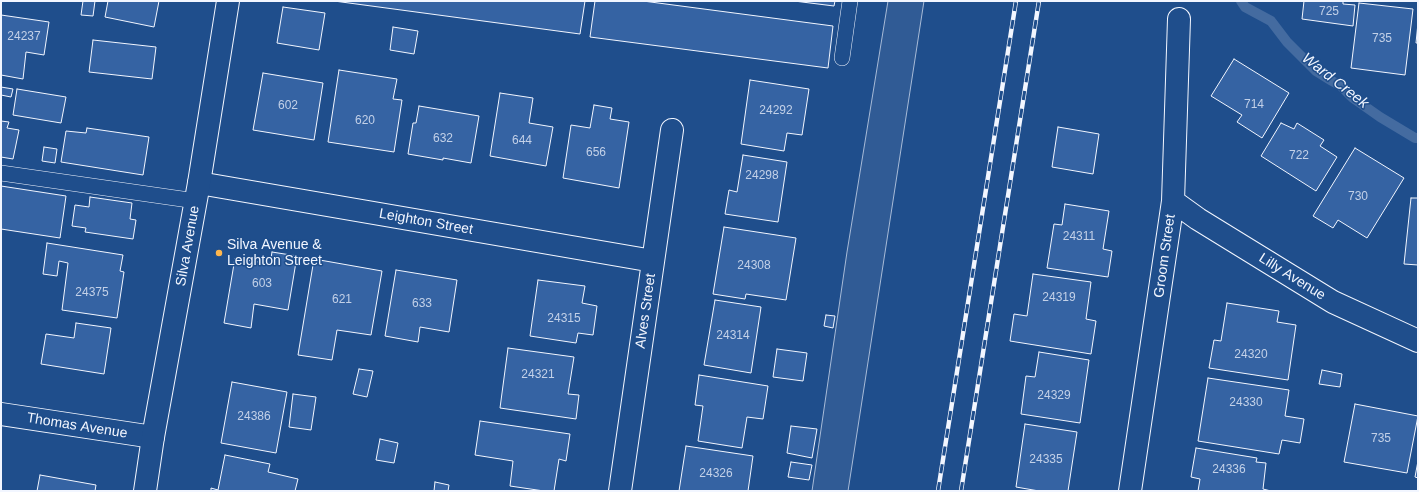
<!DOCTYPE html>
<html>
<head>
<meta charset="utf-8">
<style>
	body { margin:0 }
	#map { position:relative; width:1419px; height:492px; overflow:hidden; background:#1f4e8c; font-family:Helvetica,sans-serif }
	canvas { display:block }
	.frame { position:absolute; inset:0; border:2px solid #f2f6ff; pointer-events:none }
</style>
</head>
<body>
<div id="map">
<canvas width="1419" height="492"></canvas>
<div class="frame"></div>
</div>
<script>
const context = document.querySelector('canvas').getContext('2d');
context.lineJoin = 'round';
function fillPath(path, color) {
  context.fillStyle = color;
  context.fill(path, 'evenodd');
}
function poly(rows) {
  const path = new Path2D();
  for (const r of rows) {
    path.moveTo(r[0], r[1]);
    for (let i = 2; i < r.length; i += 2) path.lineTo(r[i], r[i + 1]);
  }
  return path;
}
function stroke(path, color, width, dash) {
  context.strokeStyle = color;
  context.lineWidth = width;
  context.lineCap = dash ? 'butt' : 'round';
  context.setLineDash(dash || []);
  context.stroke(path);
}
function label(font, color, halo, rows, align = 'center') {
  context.font = font + ' Helvetica,sans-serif';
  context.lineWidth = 3;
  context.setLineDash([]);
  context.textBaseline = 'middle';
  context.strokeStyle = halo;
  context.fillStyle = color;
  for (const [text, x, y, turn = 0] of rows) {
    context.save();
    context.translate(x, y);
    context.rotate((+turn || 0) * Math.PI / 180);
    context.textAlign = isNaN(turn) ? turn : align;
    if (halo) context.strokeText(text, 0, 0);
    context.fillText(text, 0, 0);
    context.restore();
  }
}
const built = poly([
	[888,1,924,1,848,491,812,491,847,252,888,1]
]);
const stream = poly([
	[1241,1,1245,7,1271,21,1287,42,1316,71,1332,81,1341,86,1353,98,1380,117,1415,138,1418,138]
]);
const building = poly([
	[83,1,95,1,93,16,81,15,83,1],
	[108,1,159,1,154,27,105,17,108,1],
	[334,1,585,1,580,34,334,1],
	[595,1,643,1,833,26,828,68,590,37,595,1],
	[794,1,835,1,834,6,794,1],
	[1304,1,1343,1,1343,4,1355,5,1353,26,1302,19,1304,1],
	[1359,3,1413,9,1405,75,1351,68,1359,3],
	[283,7,325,13,319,50,277,43,283,7],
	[1,15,49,22,44,55,26,52,23,79,1,75,1,15],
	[1418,23,1418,43,1416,43,1418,23],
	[393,27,418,31,414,54,390,50,393,27],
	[93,40,156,47,152,79,89,72,93,40],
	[1234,59,1289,93,1262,138,1237,122,1242,115,1211,96,1234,59],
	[339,70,397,79,393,99,402,100,394,152,328,142,339,70],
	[263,73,323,83,314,140,253,130,263,73],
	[750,80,809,89,802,135,787,133,784,151,741,144,750,80],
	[1,87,13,89,11,97,1,95,1,87],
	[17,89,66,97,61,123,13,115,17,89],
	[500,93,533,98,529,123,553,127,546,166,490,156,500,93],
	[594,105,612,108,610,119,629,122,619,188,563,178,571,125,590,128,594,105],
	[419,106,479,116,471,163,443,158,443,160,408,154,413,123,416,123,419,106],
	[1,121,9,122,7,128,19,130,13,159,1,157,1,121],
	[1281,123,1294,129,1297,123,1324,140,1320,146,1337,157,1316,191,1261,156,1281,123],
	[1058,127,1099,134,1093,174,1052,167,1058,127],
	[87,128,149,137,143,175,61,162,66,131,86,133,87,128],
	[44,147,57,149,55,163,42,161,44,147],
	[1355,148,1404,178,1367,238,1338,220,1333,228,1313,216,1355,148],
	[743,155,787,162,778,222,725,214,729,190,737,192,743,155],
	[1,186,66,196,60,238,1,229,1,186],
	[90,197,132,203,130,219,136,220,133,239,85,232,86,228,72,226,75,205,89,207,90,197],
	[1411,198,1418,198,1418,265,1404,264,1411,198],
	[1065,204,1109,211,1103,249,1112,251,1108,277,1047,268,1054,224,1062,225,1065,204],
	[724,227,796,238,786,300,746,294,745,299,713,294,724,227],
	[47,243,123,255,120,271,124,272,117,318,62,310,68,263,59,261,57,276,43,274,47,243],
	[272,252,297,256,288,310,254,304,251,328,224,323,235,258,270,264,272,252],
	[314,259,382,271,371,335,337,330,332,360,298,355,314,259],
	[396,270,457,280,449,332,420,327,418,342,385,336,396,270],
	[1033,274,1091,282,1086,319,1096,321,1091,354,1010,341,1014,314,1027,316,1033,274],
	[538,280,585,286,582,303,597,306,593,335,578,333,576,343,530,336,538,280],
	[715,300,761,307,751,373,704,365,715,300],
	[1227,303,1279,311,1277,322,1296,325,1288,380,1209,368,1214,340,1221,341,1227,303],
	[826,315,835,316,833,328,824,326,826,315],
	[76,323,111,328,104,374,41,364,46,334,74,338,76,323],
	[508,348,574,357,568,394,579,395,576,419,500,408,508,348],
	[777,349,807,353,803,381,773,377,777,349],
	[1039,352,1089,360,1080,423,1021,414,1026,376,1035,377,1039,352],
	[359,369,373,371,367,397,353,394,359,369],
	[1322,370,1342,374,1340,387,1319,384,1322,370],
	[699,375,768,386,763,419,747,417,742,448,698,441,703,406,695,405,699,375],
	[1208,378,1289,390,1285,416,1304,419,1300,443,1282,440,1279,454,1198,441,1208,378],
	[232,382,287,392,276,453,221,443,232,382],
	[293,394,316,397,311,430,289,427,293,394],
	[1355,404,1418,416,1407,473,1344,462,1355,404],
	[480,421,570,434,566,461,559,459,554,491,544,491,510,486,513,461,475,455,480,421],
	[1025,424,1077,432,1068,491,1039,491,1016,487,1025,424],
	[791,426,817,429,812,458,787,453,791,426],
	[380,439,398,443,394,463,376,460,380,439],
	[686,446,753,456,748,491,679,491,686,446],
	[1196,448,1257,458,1256,462,1266,463,1263,489,1271,491,1198,491,1200,479,1191,477,1196,448],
	[225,455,270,464,268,472,298,479,295,491,211,491,211,488,218,490,225,455],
	[1418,461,1418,478,1415,477,1418,461],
	[791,462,812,465,809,480,788,477,791,462],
	[40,475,96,485,95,491,37,491,40,475],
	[435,482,449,485,448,491,434,491,435,482]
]);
const lane = poly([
	[842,58,850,1],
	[1,173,196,201]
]);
const street = poly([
	[199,183,653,261],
	[1173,201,1198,219,1333,302,1418,341],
	[1,414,153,437],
	[620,491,672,130],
	[1130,491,1173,201,1179,19]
]);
const secondary = poly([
	[145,491,153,437,199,183,228,1]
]);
const rail = poly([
	[938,491,1016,1],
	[961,491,1039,1]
]);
const markers = [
	[219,253,4,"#ffb74d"]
];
const numberNames = [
	["725",1329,12],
	["24237",24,37],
	["735",1382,39],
	["714",1254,105],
	["602",288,106],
	["24292",776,111],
	["620",365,121],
	["632",443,139],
	["644",522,141],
	["656",596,153],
	["722",1299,156],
	["24298",762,176],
	["730",1358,197],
	["24311",1079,237],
	["24308",754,266],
	["603",262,284],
	["24375",92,293],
	["24319",1059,298],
	["621",342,300],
	["633",422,304],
	["24315",564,319],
	["24314",733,336],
	["24320",1251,355],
	["24321",538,375],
	["24329",1054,396],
	["24330",1246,403],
	["24386",254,417],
	["735",1381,439],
	["24335",1046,460],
	["24336",1229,470],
	["24326",716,474]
];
const streetNames = [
	["Leighton Street",426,222,10],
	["Silva Avenue",188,246,-80],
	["Groom Street",1165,256,-82],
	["Lilly Avenue",1292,277,32],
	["Alves Street",646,311,-82],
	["Thomas Avenue",77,426,9]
];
const poiNames = [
	["Silva Avenue &",227,245],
	["Leighton Street",227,261]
];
const waterNames = [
	["Ward Creek",1335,81,38]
];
fillPath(built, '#305b95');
stroke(built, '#a8bbd7', 1);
stroke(stream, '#446ba0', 10);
fillPath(building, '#3563a3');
stroke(building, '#f2f6ff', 1);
stroke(lane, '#f2f6ff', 16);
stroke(street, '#f2f6ff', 24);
stroke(secondary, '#f2f6ff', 24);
stroke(lane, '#1f4e8c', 15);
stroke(street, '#1f4e8c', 22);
stroke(secondary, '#1f4e8c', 22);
stroke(rail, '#f2f6ff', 4.5);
stroke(rail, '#1f4e8c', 3, [9]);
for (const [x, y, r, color] of markers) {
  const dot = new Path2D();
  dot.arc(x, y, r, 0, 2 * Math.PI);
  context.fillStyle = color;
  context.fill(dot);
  stroke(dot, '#1f4e8c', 1.5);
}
label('12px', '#c3d1e8', null, numberNames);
label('14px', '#f2f6ff', '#1f4e8c', streetNames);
label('14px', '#f2f6ff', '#1f4e8c', poiNames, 'left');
label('italic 15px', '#f2f6ff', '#1f4e8c', waterNames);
</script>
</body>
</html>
